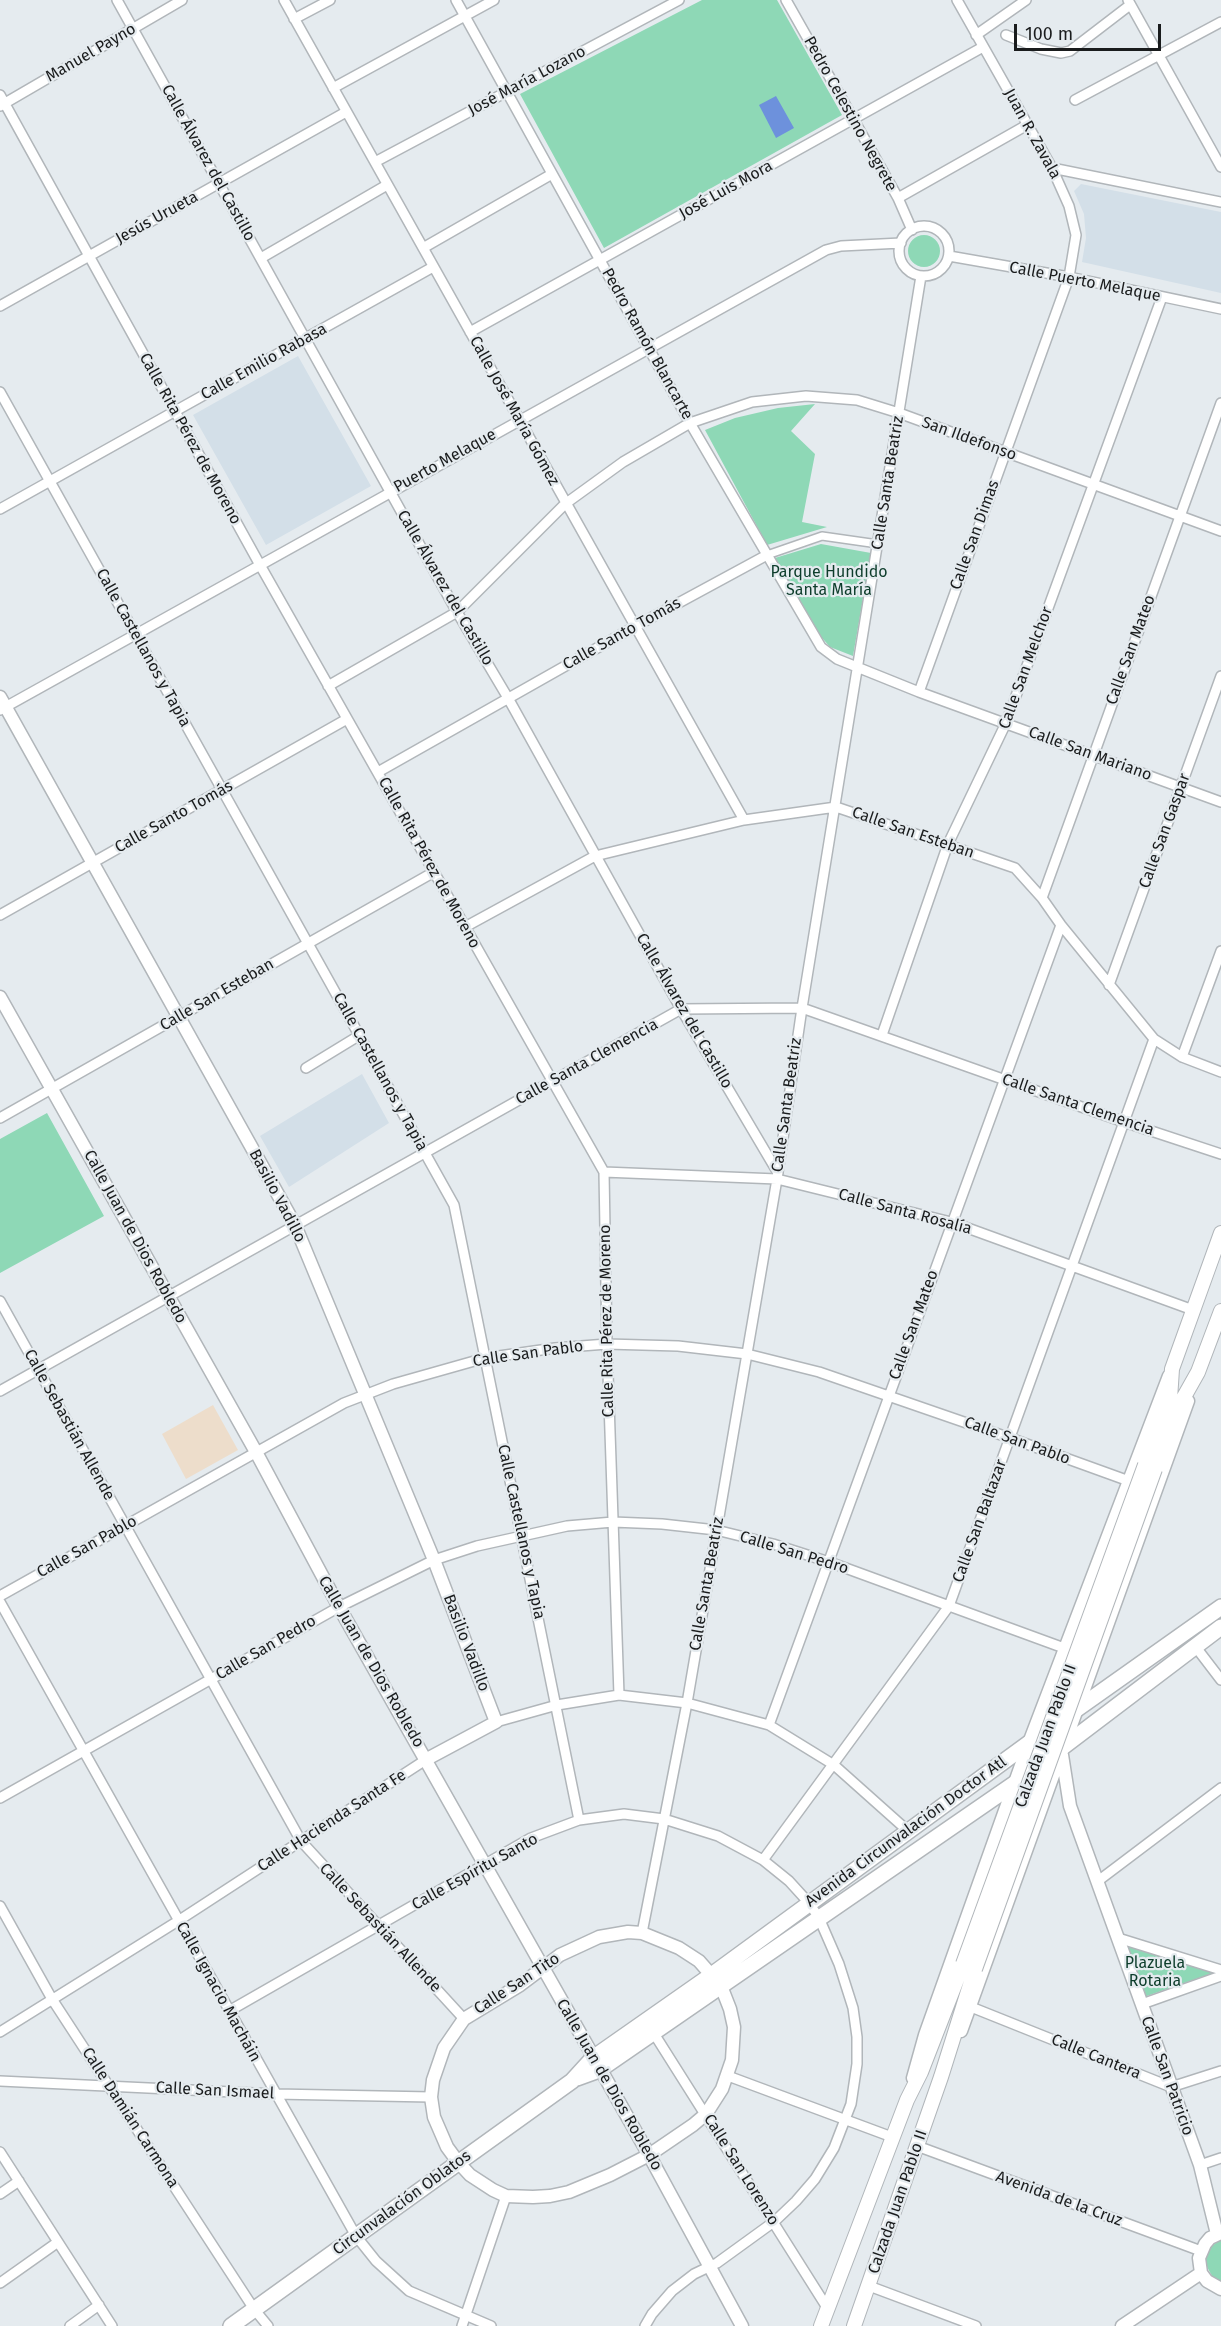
<!DOCTYPE html>
<html>
<head>
<meta charset="utf-8">
<style>
	body { margin:0 }
	#map { position:relative; width:1221px; height:2326px; overflow:hidden; background:#e5ebef; font-family:"Fira Sans",sans-serif }
	canvas { display:block }
	.scale { position:absolute; left:1014px; top:24px; width:147px; height:27px; box-sizing:border-box; border:3px solid #1a1c1d; border-top:0; padding-left:8px; font-size:18px; line-height:21px; white-space:nowrap; color:#1a1c1d; -webkit-text-stroke:4px #e5ebef; paint-order:stroke }
</style>
</head>
<body>
<div id="map">
<canvas width="1221" height="2326"></canvas>
<div class="scale">100 m</div>
</div>
<script>
const context = document.querySelector('canvas').getContext('2d');
context.lineJoin = 'round';
function fillPath(path, color) {
  context.fillStyle = color;
  context.fill(path, 'evenodd');
}
function poly(rows) {
  const path = new Path2D();
  for (const r of rows) {
    if (r.length === 3) {
      path.moveTo(r[0] + r[2], r[1]);
      path.arc(r[0], r[1], r[2], 0, 2 * Math.PI);
      continue;
    }
    path.moveTo(r[0], r[1]);
    for (let i = 2; i < r.length; i += 2) path.lineTo(r[i], r[i + 1]);
  }
  return path;
}
function stroke(path, color, width, dash) {
  context.strokeStyle = color;
  context.lineWidth = width;
  context.lineCap = dash ? 'butt' : 'round';
  context.setLineDash(dash || []);
  context.stroke(path);
}
function label(font, color, halo, rows, align = 'center') {
  context.font = font + ' "Fira Sans",sans-serif';
  context.lineWidth = 4.5;
  context.setLineDash([]);
  context.textBaseline = 'middle';
  context.strokeStyle = halo;
  context.fillStyle = color;
  for (const [text, x, y, turn = 0] of rows) {
    context.save();
    context.translate(x, y);
    context.rotate((+turn || 0) * Math.PI / 180);
    context.textAlign = isNaN(turn) ? turn : align;
    if (halo) context.strokeText(text, 0, 0);
    context.fillText(text, 0, 0);
    context.restore();
  }
}
const commercial = poly([
	[213,1405,238,1450,186,1479,162,1434]
]);
const built = poly([
	[1081,184,1221,212,1221,293,1082,262,1086,238,1084,214,1074,191],
	[298,356,371,486,266,545,193,415],
	[362,1074,389,1123,289,1187,260,1136]
]);
const green = poly([
	[702,0,777,0,842,115,604,248,520,94],
	[924,251,16],
	[815,404,791,431,815,454,802,522,827,527,767,545,705,430,735,418,778,408],
	[821,544,871,553,853,656,830,647,816,631,775,558],
	[47,1113,104,1216,0,1273,0,1139],
	[1127,1946,1216,1972,1144,1997],
	[1221,2239,1221,2281,1212,2276,1205,2263,1208,2249]
]);
const water = poly([
	[776,96,794,128,776,138,759,105]
]);
const pedestrian = poly([
	[767,555,822,536,878,544]
]);
const minor = poly([
	[117,0,457,612,508,698,681,1009,778,1173],
	[284,0,744,820],
	[456,0,690,423,821,647,837,659,919,692,1221,802],
	[786,0,898,198,912,230],
	[1128,0,1221,167],
	[294,19,330,0],
	[976,35,1026,0],
	[1006,35,1041,49,1061,53,1070,51,1130,5],
	[333,88,494,0],
	[0,95,260,565,604,1172,607,1344,619,1695],
	[1075,100,1221,22],
	[0,106,182,0],
	[375,162,679,0],
	[1052,168,1221,202],
	[898,198,1027,125],
	[924,251,25],
	[423,248,552,174],
	[949,256,1069,277,1221,309],
	[261,258,387,185],
	[0,306,346,112],
	[470,332,983,47],
	[0,392,454,1205,579,1820],
	[0,509,433,267],
	[328,686,457,612,565,504,623,462,690,423,752,402,806,396,857,400,899,413,1221,531],
	[919,692,1069,277,1076,235,1069,206,1052,168,957,0],
	[0,710,826,250,841,246,901,243],
	[378,772,636,626,767,555],
	[1042,898,1221,403],
	[0,915,347,719],
	[465,927,595,856,744,820,836,807,1015,868,1042,898,1061,925,1154,1039,1182,1057,1221,1072],
	[1109,985,1221,676],
	[882,1035,948,844,1006,723,1162,297],
	[1182,1057,1221,951],
	[306,1068,360,1035],
	[0,1118,434,872],
	[604,1172,777,1179,951,1222,1193,1310],
	[0,1301,301,1841,464,2019],
	[0,1391,681,1009,802,1008,1124,1122,1221,1154],
	[0,1596,344,1403,393,1384,485,1358,555,1348,607,1344,678,1346,747,1354,819,1372,1010,1438,1129,1481],
	[0,1602,356,2236,376,2261,409,2291,491,2326],
	[1195,1646,1221,1680],
	[496,1722,557,1705,619,1695,687,1703,769,1725,834,1765,908,1831],
	[769,1725,1061,925],
	[0,1798,339,1607,434,1560,477,1546,567,1526,613,1522,662,1524,716,1530,773,1544,829,1562,1064,1648],
	[763,1860,949,1606,1154,1039],
	[1098,1881,1221,1788],
	[0,1906,52,1999,254,2309,268,2326],
	[642,1933,687,1703,777,1179,802,1008,921,276],
	[1118,1938,1221,1970],
	[1142,2004,1221,1976],
	[971,2007,1171,2087,1221,2071],
	[229,2011,531,1838,579,1820,624,1814,664,1819,718,1836,763,1860,789,1881,809,1903,819,1918,839,1964,853,2008,857,2037,857,2064,851,2104,834,2148,815,2179,796,2201,775,2221,717,2263,694,2274,672,2291,652,2314,645,2326],
	[0,2032,178,1921,427,1759],
	[653,2032,828,2309],
	[728,2076,892,2137],
	[0,2081,275,2094,431,2097],
	[917,2146,1201,2251],
	[0,2152,112,2326],
	[1200,2165,1221,2158],
	[0,2194,19,2181],
	[0,2283,58,2242],
	[869,2286,976,2326],
	[70,2326,99,2305],
	[462,2326,506,2196]
]);
const tertiary = poly([
	[0,697,295,1225,434,1560,496,1722,427,1759],
	[0,997,256,1452,339,1607,649,2155,742,2326],
	[1062,1755,1070,1806,1200,2165,1217,2234],
	[628,1932,642,1933,679,1948,699,1961,721,1986,730,2009,734,2027,732,2060,722,2089,706,2114,693,2125,649,2155,610,2175,569,2192,550,2196,533,2197,506,2196,493,2190,470,2175,458,2162,447,2147,434,2117,431,2097,433,2080,444,2048,464,2019,520,1985,560,1955,599,1937,628,1932],
	[961,2031,1188,1401],
	[913,2078,925,2035,1029,1743,1169,1376],
	[1221,2233,1210,2238,1205,2244,1199,2258,1201,2273,1207,2281,1221,2289],
	[1122,2326,1201,2273]
]);
const secondary = poly([
	[1145,1465,1170,1399,1172,1369,1221,1233],
	[1155,1469,1180,1404,1198,1372,1221,1311],
	[821,2326,907,2100,921,2072,963,1964],
	[854,2326,941,2077,975,1969]
]);
const primary = poly([
	[577,2078,599,2070,1014,1784,1221,1627],
	[231,2326,572,2081,593,2058,713,1974,1029,1743,1221,1607]
]);
const secondaryBridge = poly([
	[963,1964,1145,1465],
	[975,1969,1155,1469]
]);
const streetNames = [
	["Manuel Payno",91,53,-30],
	["José María Lozano",527,81,-28],
	["Pedro Celestino Negrete",850,114,61],
	["Juan R. Zavala",1032,134,61],
	["Calle Álvarez del Castillo",208,163,61],
	["José Luis Mora",726,190,-29],
	["Jesús Urueta",157,218,-29],
	["Calle Puerto Melaque",1085,282,11],
	["Pedro Ramón Blancarte",647,344,61],
	["Calle Emilio Rabasa",264,362,-29],
	["Calle José María Gómez",514,411,61],
	["Calle Rita Pérez de Moreno",190,439,61],
	["San Ildefonso",969,439,20],
	["Puerto Melaque",445,461,-29],
	["Calle Santa Beatriz",888,483,-81],
	["Calle San Dimas",975,535,-70],
	["Calle Álvarez del Castillo",445,588,60],
	["Calle Santo Tomás",622,634,-29],
	["Calle Castellanos y Tapia",143,648,61],
	["Calle San Mateo",1131,650,-70],
	["Calle San Melchor",1026,668,-70],
	["Calle San Mariano",1090,754,20],
	["Calle Santo Tomás",174,817,-29],
	["Calle San Gaspar",1165,831,-70],
	["Calle San Esteban",913,833,19],
	["Calle Rita Pérez de Moreno",429,863,61],
	["Calle San Esteban",217,995,-30],
	["Calle Álvarez del Castillo",684,1011,60],
	["Calle Santa Clemencia",587,1062,-29],
	["Calle Castellanos y Tapia",380,1072,61],
	["Calle Santa Beatriz",787,1105,-82],
	["Calle Santa Clemencia",1078,1105,19],
	["Basilio Vadillo",277,1196,62],
	["Calle Santa Rosalía",905,1212,15],
	["Calle Juan de Dios Robledo",135,1237,61],
	["Calle Rita Pérez de Moreno",607,1321,-91],
	["Calle San Mateo",914,1325,-70],
	["Calle San Pablo",528,1354,-8],
	["Calle Sebastián Allende",69,1425,61],
	["Calle San Pablo",1017,1441,20],
	["Calle San Baltazar",980,1521,-70],
	["Calle Castellanos y Tapia",521,1532,78],
	["Calle San Pablo",87,1547,-29],
	["Calle San Pedro",794,1553,17],
	["Calle Santa Beatriz",707,1584,-80],
	["Basilio Vadillo",466,1643,69],
	["Calle San Pedro",266,1648,-30],
	["Calle Juan de Dios Robledo",371,1662,60],
	["Calzada Juan Pablo II",1046,1736,-70],
	["Calle Hacienda Santa Fe",332,1821,-33],
	["Avenida Circunvalación Doctor Atl",906,1832,-36],
	["Calle Espíritu Santo",475,1872,-29],
	["Calle Sebastián Allende",380,1928,47],
	["Calle San Tito",517,1984,-33],
	["Calle Ignacio Macháin",218,1992,61],
	["Calle Cantera",1096,2057,22],
	["Calle San Patricio",1167,2076,70],
	["Calle Juan de Dios Robledo",609,2085,60],
	["Calle San Ismael",215,2091,3],
	["Calle Damián Carmona",130,2118,57],
	["Calle San Lorenzo",741,2170,58],
	["Avenida de la Cruz",1059,2199,20],
	["Calzada Juan Pablo II",898,2202,-71],
	["Circunvalación Oblatos",402,2203,-36]
];
const parkNames = [
	["Parque Hundido",829,573],
	["Santa María",829,591],
	["Plazuela",1155,1964],
	["Rotaria",1155,1982]
];
fillPath(commercial, '#edddcb');
fillPath(built, '#d3dfe8');
fillPath(green, '#8ed8b6');
fillPath(water, '#6d91dc');
stroke(pedestrian, '#b1b6ba', 10);
stroke(minor, '#b1b6ba', 12);
stroke(tertiary, '#b1b6ba', 15);
stroke(secondary, '#b1b6ba', 16);
stroke(primary, '#b1b6ba', 18);
stroke(pedestrian, '#fff', 7);
stroke(minor, '#fff', 9);
stroke(tertiary, '#fff', 12);
stroke(secondary, '#fff', 14);
stroke(primary, '#fff', 15);
stroke(secondaryBridge, '#b1b6ba', 16, []);
stroke(secondaryBridge, '#fff', 14);
label('16px', '#1a1c1d', '#e5ebef', streetNames);
label('16px', '#0d3d2b', '#e5ebef', parkNames);
</script>
</body>
</html>
